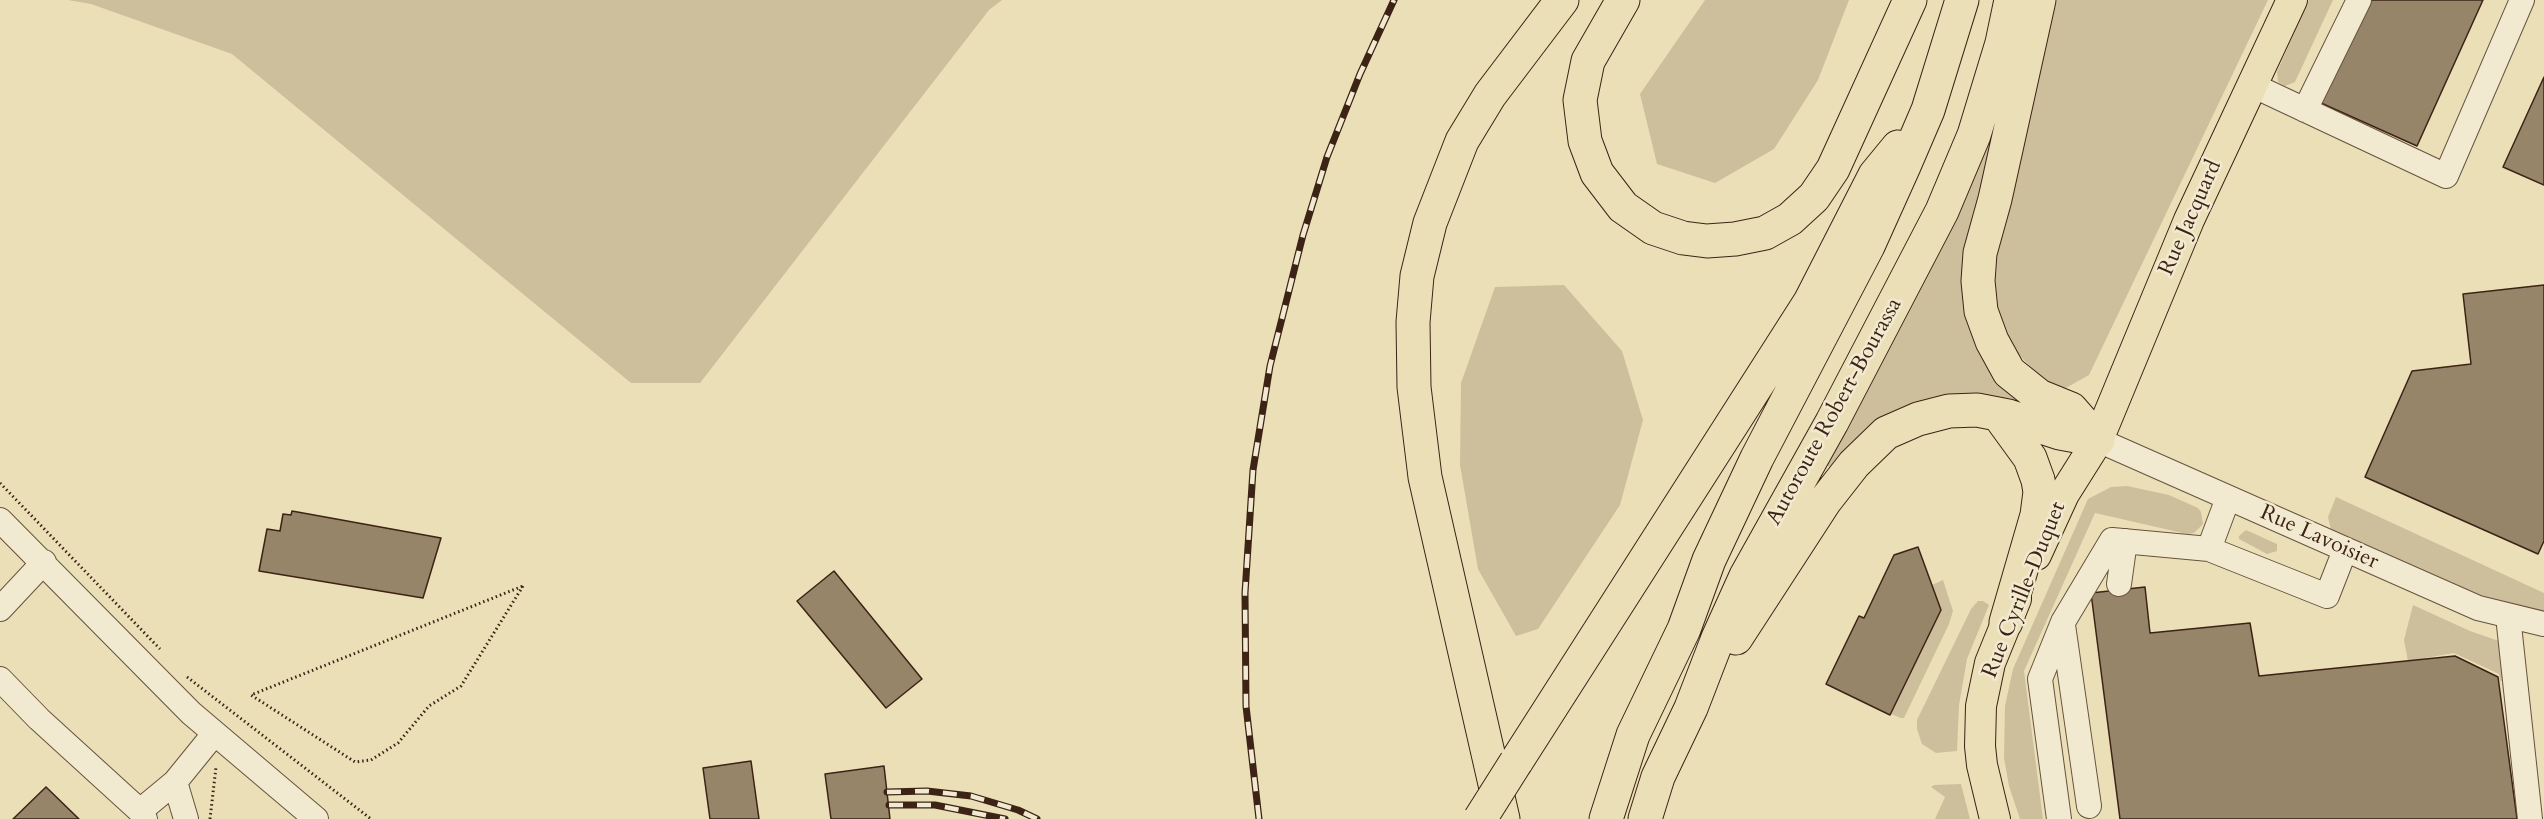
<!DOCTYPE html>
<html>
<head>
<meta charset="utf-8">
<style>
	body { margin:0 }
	canvas { display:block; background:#eadfb7 }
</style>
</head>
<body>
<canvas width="2544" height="819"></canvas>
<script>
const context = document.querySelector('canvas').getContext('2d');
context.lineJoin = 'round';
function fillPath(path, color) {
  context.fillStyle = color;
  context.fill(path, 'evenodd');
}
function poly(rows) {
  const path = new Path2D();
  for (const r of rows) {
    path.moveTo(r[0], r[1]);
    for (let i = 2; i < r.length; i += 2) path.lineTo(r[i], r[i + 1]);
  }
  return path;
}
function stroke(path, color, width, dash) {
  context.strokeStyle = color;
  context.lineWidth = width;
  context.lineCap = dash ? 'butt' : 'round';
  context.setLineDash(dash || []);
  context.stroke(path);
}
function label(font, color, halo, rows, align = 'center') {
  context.font = font + ' Cardo,serif';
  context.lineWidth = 5;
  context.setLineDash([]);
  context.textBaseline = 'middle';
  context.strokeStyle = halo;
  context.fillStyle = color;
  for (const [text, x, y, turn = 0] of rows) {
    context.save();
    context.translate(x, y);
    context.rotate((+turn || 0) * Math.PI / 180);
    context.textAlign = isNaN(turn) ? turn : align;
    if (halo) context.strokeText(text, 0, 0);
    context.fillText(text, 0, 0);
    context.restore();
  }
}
const green = poly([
	[68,0,1002,0,989,10,700,383,631,383,232,54,91,4],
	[1705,0,1849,0,1818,80,1774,149,1715,183,1657,164,1640,94],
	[2057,0,2268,0,2089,375,2064,389,2043,379,2015,351,1997,318,1992,271],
	[2309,0,2333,0,2295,82,2285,86,2278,82,2277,72],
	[2000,107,1967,262,2020,399,2016,407,1989,400,1832,469,1826,464,1893,342,1963,202],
	[1564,285,1622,351,1643,420,1620,505,1538,629,1516,636,1478,569,1460,465,1461,383,1495,287],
	[2127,486,2169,495,2198,508,2201,512,2203,524,2194,533,2187,534,2095,513,2024,671,2043,819,2020,819,2009,786,2004,758,2005,706,2013,669,2088,499,2111,487],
	[2336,497,2544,593,2544,616,2512,608,2474,594,2331,530,2328,517],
	[2246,530,2277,544,2277,551,2267,554,2239,539,2239,536],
	[1943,580,1953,611,1949,624,1904,718,1901,718,1891,714,1941,610,1932,585],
	[1978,601,1983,601,1989,605,1967,659,1959,705,1957,751,1936,753,1922,744,1917,729,1917,720,1971,609],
	[2413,605,2470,631,2499,641,2507,680,2500,681,2499,674,2454,653,2408,661,2404,640],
	[1961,784,1970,819,1935,819,1945,797,1931,787,1934,785]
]);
const building = poly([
	[2368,0,2483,0,2417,146,2321,103,2368,0],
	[2544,77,2544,185,2503,167,2544,77],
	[2544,285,2544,541,2538,554,2365,477,2412,371,2471,364,2463,294,2544,285],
	[292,511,441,538,423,598,259,571,267,529,280,531,283,514,291,515,292,511],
	[1918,547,1941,610,1890,715,1826,684,1859,616,1864,618,1894,555,1918,547],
	[834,571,922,679,886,708,797,601,834,571],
	[2145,587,2150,633,2250,623,2259,676,2455,656,2498,677,2517,819,2120,819,2091,593,2145,587],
	[751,761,759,819,710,819,703,768,751,761],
	[884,766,890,819,831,819,825,774,884,766],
	[46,787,79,819,13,819,46,787]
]);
const path = poly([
	[0,483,160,649],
	[523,586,461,686,429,706,398,743,371,760,355,762,251,695,523,586],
	[187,677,371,819],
	[210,819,216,767]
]);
const minor = poly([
	[2252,85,2446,176,2522,0],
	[2305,110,2359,0],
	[2098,440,2478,608,2544,624],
	[2228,498,2209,549,2327,596,2345,550],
	[0,520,191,713,316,819],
	[2119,584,2125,541],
	[0,609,44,562],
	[2508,616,2530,819],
	[2063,625,2089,806],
	[0,679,39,719,140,811,145,819],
	[175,782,186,819],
	[140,811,175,782,214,734],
	[2059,819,2040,679,2063,622,2112,540,2209,549]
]);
const major = poly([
	[2036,555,2064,494,2098,440,2189,220,2292,0],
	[1995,819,1982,765,1980,746,1981,706,1990,663,2016,599]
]);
const highway = poly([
	[1623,0,1588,61,1580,100,1585,141,1597,173,1623,207,1653,228,1683,238,1707,241,1735,239,1765,233,1790,219,1814,197,1833,169,1910,0],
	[2039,0,1995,199,1980,253,1978,281,1981,311,1992,341,2009,372,2039,396,2071,409,2098,440],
	[1998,414,2030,458,2038,480,2040,492,2037,515,2006,622],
	[1736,638,1825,501,1854,464,1886,433,1918,419,1949,411,1977,410,2008,416,2060,433,2098,440],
	[1516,762,1810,302,1875,175,1898,147],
	[1503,819,1425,477,1414,387,1413,322,1417,276,1430,223,1462,141,1490,95,1562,0],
	[1606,819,1633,735,1684,629,1709,560,1757,458,1868,246,1904,166,1928,110,1962,0],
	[1645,819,1658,777,1691,708,1718,638,1746,576,1832,422,1942,211,1974,135,2002,43,2011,0]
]);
const rail = poly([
	[887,792,927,791,971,796,1018,810,1037,819],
	[889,805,935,805,1005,819],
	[1259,819,1246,706,1245,593,1253,470,1270,366,1303,235,1327,157,1360,74,1394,0]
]);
const highwayBridge = poly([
	[1480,819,1516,762]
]);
const streetNames = [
	["Rue Jacquard",2191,218,-66],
	["Autoroute Robert-Bourassa",1835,412,-61],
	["Rue Lavoisier",2319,538,24],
	["Rue Cyrille-Duquet",2025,590,-68]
];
fillPath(green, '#cdbf9c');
fillPath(building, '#97856a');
stroke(building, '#3d2316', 1.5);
stroke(minor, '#68523e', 26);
stroke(major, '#3d2316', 32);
stroke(highway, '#3d2316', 35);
stroke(path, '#3d2316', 3, [1.5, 3]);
stroke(minor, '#f1ead0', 24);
stroke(major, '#eadfb7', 30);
stroke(highway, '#eadfb7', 33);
stroke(rail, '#3d2316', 7);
stroke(rail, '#f1ead0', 4.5, [14]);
stroke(highwayBridge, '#3d2316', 35, []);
stroke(highwayBridge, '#eadfb7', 33);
label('22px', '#3d2316', '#f1ead0', streetNames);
</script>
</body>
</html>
